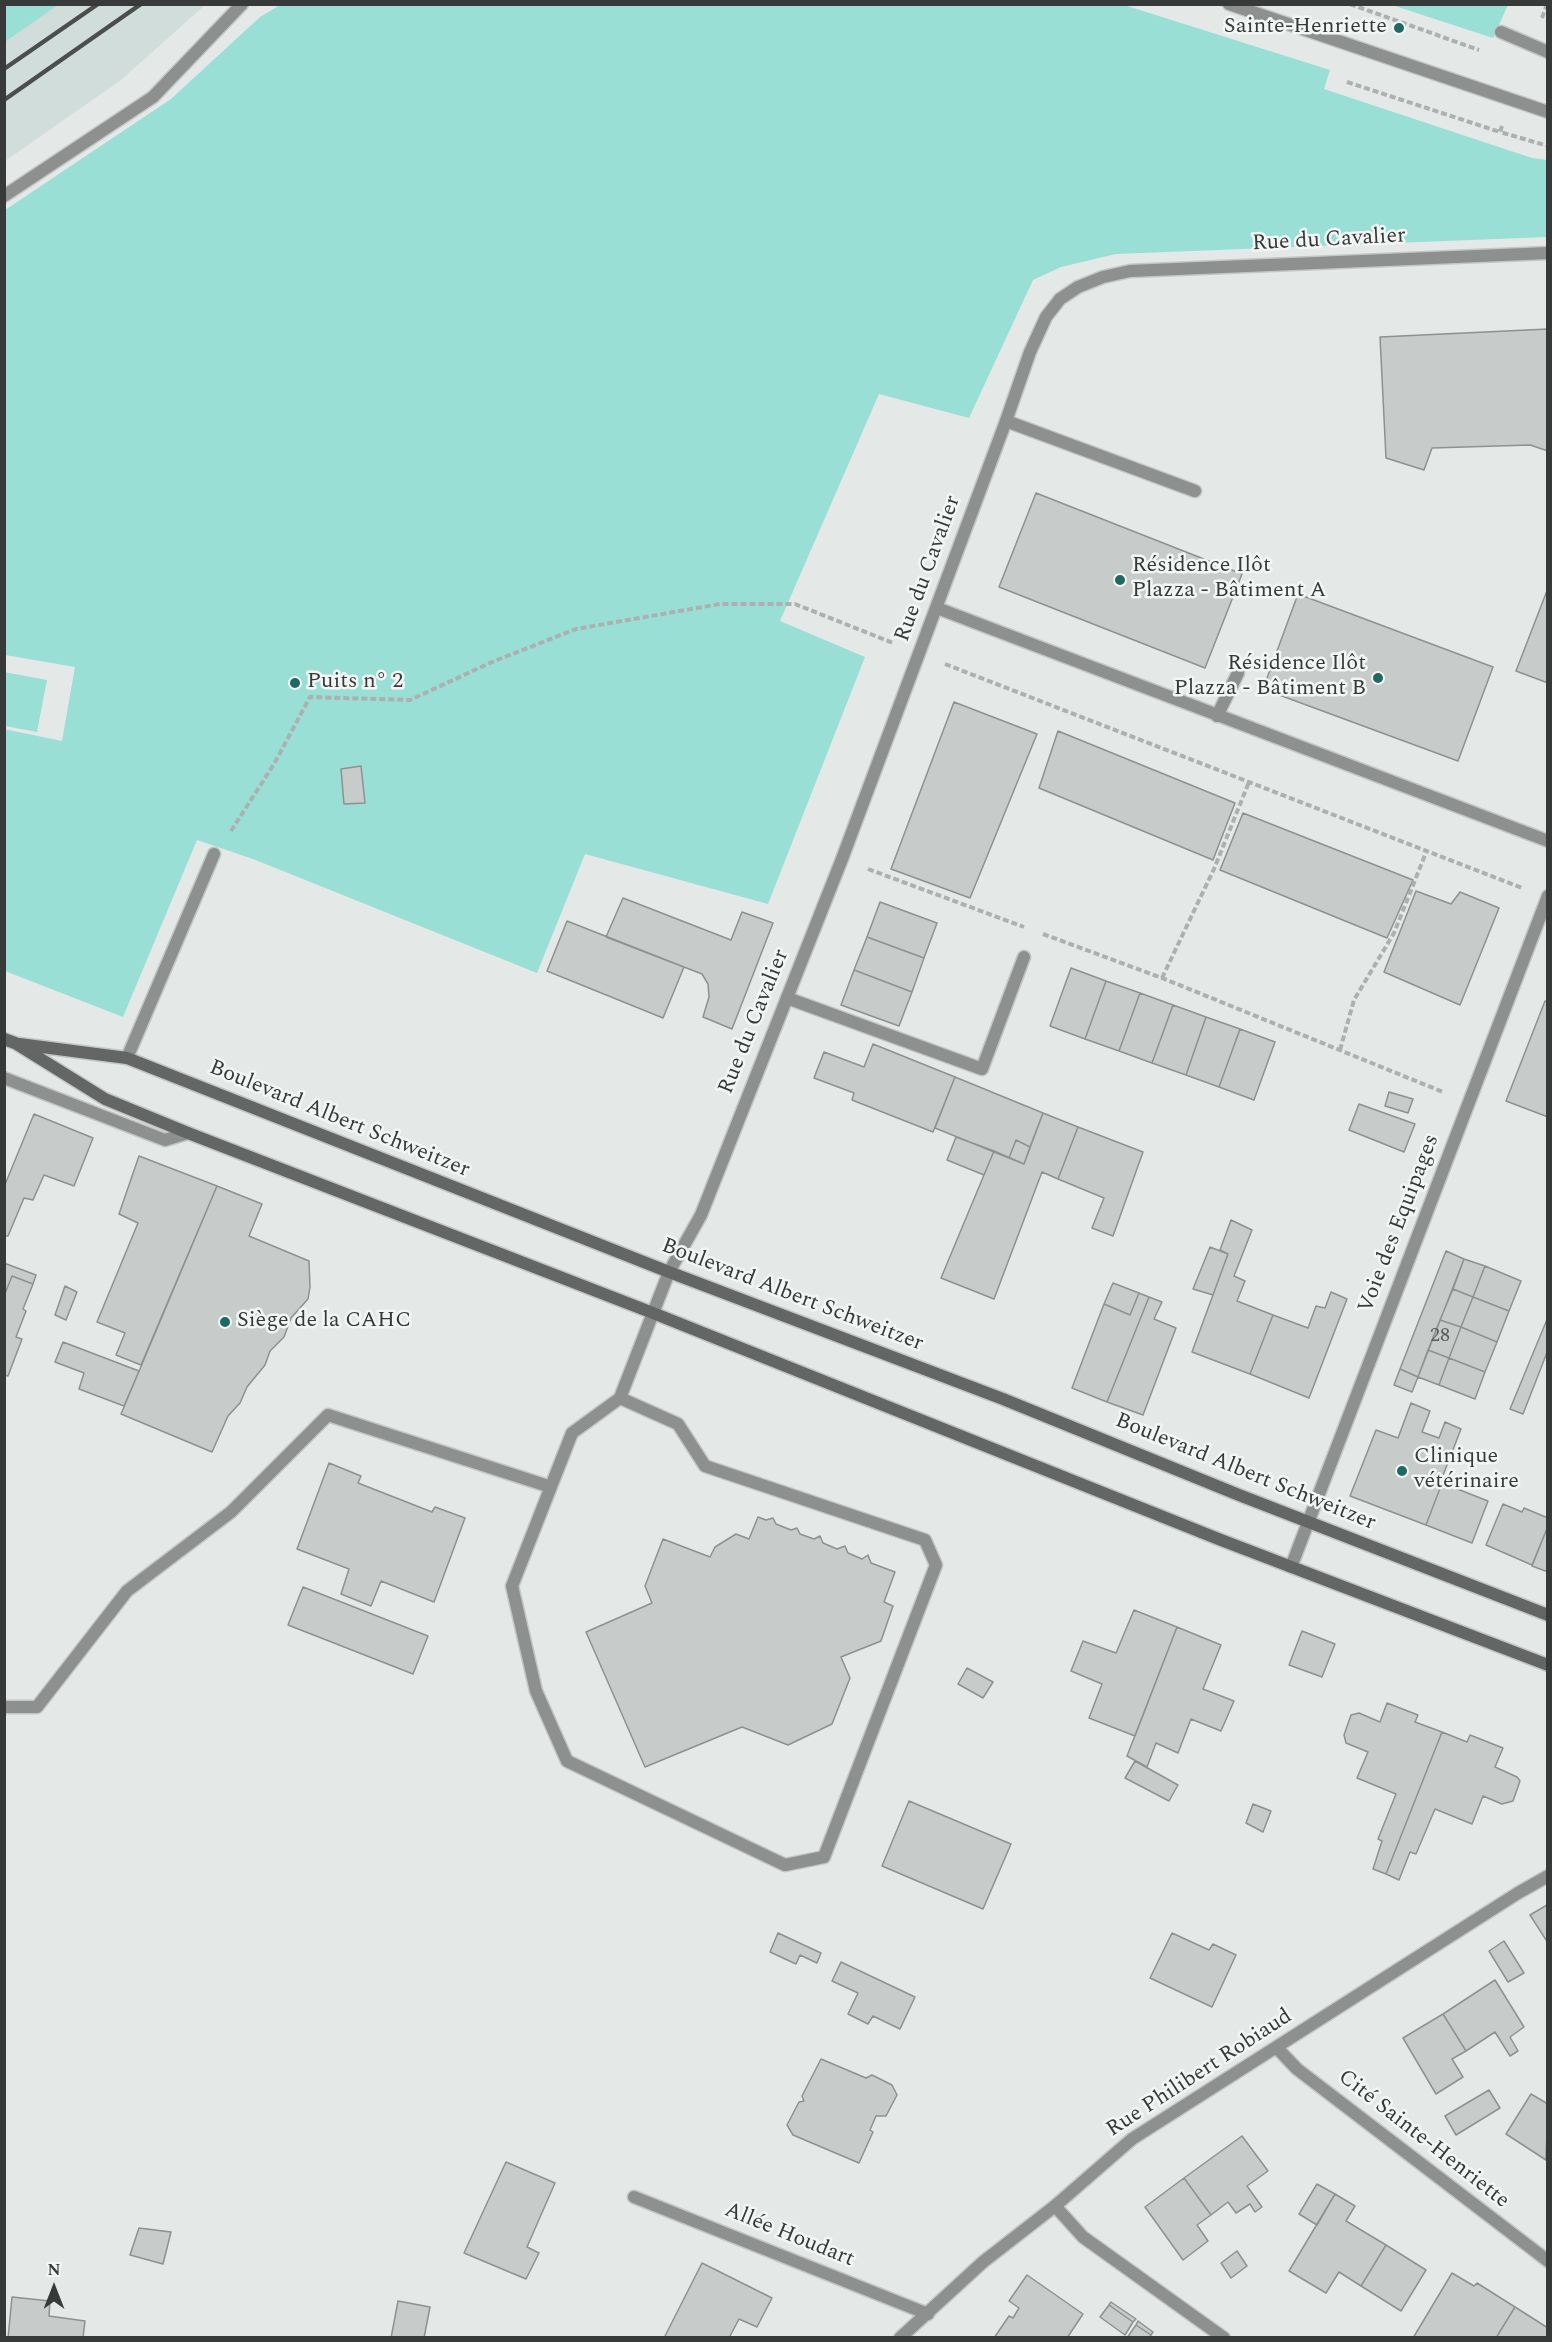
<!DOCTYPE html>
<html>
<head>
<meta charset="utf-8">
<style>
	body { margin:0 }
	#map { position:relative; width:1552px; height:2342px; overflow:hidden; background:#e4e9e8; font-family:Spectral,serif }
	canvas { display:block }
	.frame { position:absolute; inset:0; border:6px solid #383a39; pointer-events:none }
	.north { position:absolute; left:24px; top:2258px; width:60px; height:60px; -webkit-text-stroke:4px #f2f6f5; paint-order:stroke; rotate:0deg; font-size:16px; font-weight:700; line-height:24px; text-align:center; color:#383a39 }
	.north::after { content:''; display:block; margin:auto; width:21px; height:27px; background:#383a39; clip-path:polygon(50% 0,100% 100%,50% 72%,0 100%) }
</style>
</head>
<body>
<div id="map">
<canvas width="1552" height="2342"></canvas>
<div class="frame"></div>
<div class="north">N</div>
</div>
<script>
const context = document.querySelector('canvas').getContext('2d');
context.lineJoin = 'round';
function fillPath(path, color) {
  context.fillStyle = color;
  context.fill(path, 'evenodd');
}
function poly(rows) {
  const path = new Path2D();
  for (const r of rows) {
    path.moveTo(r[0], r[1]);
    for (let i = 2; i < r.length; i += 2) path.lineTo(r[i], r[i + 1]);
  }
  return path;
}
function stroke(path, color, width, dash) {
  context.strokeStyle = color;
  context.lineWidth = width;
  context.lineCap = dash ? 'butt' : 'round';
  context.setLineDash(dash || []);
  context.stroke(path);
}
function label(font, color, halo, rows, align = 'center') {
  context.font = font + ' Spectral,serif';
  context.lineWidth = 5;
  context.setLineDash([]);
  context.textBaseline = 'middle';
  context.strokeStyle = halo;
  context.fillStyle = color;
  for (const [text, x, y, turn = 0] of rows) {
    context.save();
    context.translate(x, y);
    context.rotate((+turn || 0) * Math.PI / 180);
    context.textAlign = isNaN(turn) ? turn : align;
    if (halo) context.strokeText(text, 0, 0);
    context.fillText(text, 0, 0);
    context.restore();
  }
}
const built = poly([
	[58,4,205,5,121,80,5,161,5,42]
]);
const green = poly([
	[5,4,57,4,58,5,5,42],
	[280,5,1124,5,1330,70,1324,89,1532,158,1547,160,1547,237,1116,254,1061,267,1033,280,969,418,879,394,780,621,865,657,768,904,585,854,537,973,253,859,197,840,123,1017,5,971,4,729,62,741,75,667,5,655,5,210,171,99,260,17],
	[360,766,365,802,345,804,341,769],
	[1392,5,1508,5,1493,38],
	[4,672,47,680,37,732,5,726]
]);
const building = poly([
	[1548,329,1548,451,1530,445,1432,448,1424,470,1386,458,1380,337,1548,329],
	[1036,493,1242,574,1205,668,999,587,1036,493],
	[1548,588,1548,683,1516,671,1548,588],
	[1298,594,1493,667,1458,761,1263,689,1298,594],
	[954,702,1037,734,970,898,891,869,954,702],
	[1058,731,1235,803,1213,860,1039,788,1058,731],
	[361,766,365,803,344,804,341,769,361,766],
	[1243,813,1413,880,1387,938,1220,870,1243,813],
	[1416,891,1451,904,1460,892,1499,908,1460,1005,1384,972,1416,891],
	[623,898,731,940,742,912,773,923,732,1029,703,1017,709,997,708,984,702,974,606,937,623,898],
	[880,902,937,923,924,958,867,937,880,902],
	[567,921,684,967,663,1018,547,971,567,921],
	[867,937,924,958,912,992,854,970,867,937],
	[1071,968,1106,981,1085,1039,1050,1026,1071,968],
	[854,970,912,992,899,1026,841,1005,854,970],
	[1106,981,1140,993,1119,1051,1085,1039,1106,981],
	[1140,993,1173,1005,1152,1063,1119,1051,1140,993],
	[1545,1001,1548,1002,1548,1117,1506,1101,1545,1001],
	[1173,1005,1206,1017,1186,1075,1152,1063,1173,1005],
	[1206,1017,1240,1029,1219,1087,1186,1075,1206,1017],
	[1240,1029,1275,1042,1254,1100,1219,1087,1240,1029],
	[873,1044,955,1077,933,1132,852,1100,854,1093,814,1078,824,1052,864,1067,873,1044],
	[955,1077,1043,1113,1030,1147,1016,1140,1009,1158,935,1128,955,1077],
	[1389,1092,1413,1099,1408,1113,1385,1106,1389,1092],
	[1359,1104,1415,1124,1404,1152,1349,1130,1359,1104],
	[1043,1113,1078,1127,1058,1179,1042,1172,994,1299,941,1278,994,1151,1024,1164,1043,1113],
	[34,1114,93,1138,74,1186,44,1175,33,1200,24,1198,8,1236,4,1236,4,1187,34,1114],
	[1078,1127,1143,1152,1113,1236,1092,1228,1104,1198,1058,1179,1078,1127],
	[956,1137,994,1151,984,1175,947,1160,956,1137],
	[1016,1140,1030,1147,1024,1164,1009,1158,1016,1140],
	[139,1156,217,1186,141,1365,116,1355,125,1333,97,1322,138,1223,119,1214,139,1156],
	[217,1186,262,1204,249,1236,309,1261,310,1287,308,1299,291,1318,284,1337,270,1351,265,1365,247,1387,240,1403,228,1416,212,1452,121,1414,217,1186],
	[1231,1220,1252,1230,1234,1276,1245,1281,1237,1301,1273,1315,1250,1374,1192,1352,1228,1254,1220,1250,1231,1220],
	[1210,1247,1228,1254,1213,1295,1193,1289,1210,1247],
	[1446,1251,1464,1259,1418,1377,1400,1369,1446,1251],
	[1464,1259,1485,1266,1473,1297,1453,1289,1464,1259],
	[4,1263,36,1275,33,1284,12,1276,4,1296,4,1263],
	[1485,1266,1521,1281,1509,1311,1473,1297,1485,1266],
	[12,1276,33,1284,23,1309,26,1311,16,1337,22,1339,8,1376,4,1375,4,1296,12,1276],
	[1113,1283,1139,1293,1130,1315,1104,1304,1113,1283],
	[65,1286,77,1292,66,1320,55,1315,65,1286],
	[1453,1289,1473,1297,1461,1327,1440,1320,1453,1289],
	[1331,1292,1347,1299,1309,1398,1250,1374,1273,1315,1308,1328,1316,1306,1325,1308,1331,1292],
	[1139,1293,1149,1297,1107,1402,1072,1388,1104,1304,1130,1315,1139,1293],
	[1149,1297,1162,1302,1154,1319,1176,1328,1143,1415,1107,1402,1149,1297],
	[1473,1297,1509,1311,1497,1342,1461,1327,1473,1297],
	[1548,1317,1548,1350,1523,1414,1510,1409,1548,1317],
	[1440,1320,1461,1327,1449,1358,1428,1350,1440,1320],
	[1461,1327,1497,1342,1485,1372,1449,1358,1461,1327],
	[63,1342,139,1371,124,1406,79,1389,84,1373,55,1362,63,1342],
	[1428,1350,1449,1358,1439,1385,1418,1377,1428,1350],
	[1449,1358,1485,1372,1475,1399,1439,1385,1449,1358],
	[1400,1369,1418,1377,1412,1392,1394,1385,1400,1369],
	[1411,1403,1430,1411,1422,1432,1439,1438,1445,1422,1461,1429,1440,1483,1442,1483,1426,1525,1350,1496,1376,1430,1398,1438,1411,1403],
	[329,1463,361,1476,358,1483,432,1512,435,1507,465,1518,434,1602,381,1581,371,1606,341,1594,349,1569,297,1549,329,1463],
	[1442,1483,1488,1501,1472,1543,1426,1525,1442,1483],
	[1503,1504,1522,1512,1524,1508,1548,1518,1548,1526,1532,1565,1486,1545,1503,1504],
	[758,1517,766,1520,773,1518,776,1524,791,1530,797,1528,800,1534,814,1539,820,1536,823,1543,837,1549,845,1546,848,1553,862,1559,868,1555,871,1563,895,1572,884,1602,893,1606,881,1641,841,1657,850,1678,832,1724,788,1745,742,1727,645,1767,586,1632,652,1603,645,1586,663,1539,710,1557,715,1547,736,1534,749,1539,758,1517],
	[1548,1526,1548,1572,1532,1566,1548,1526],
	[303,1587,428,1636,413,1674,288,1625,303,1587],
	[1134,1610,1177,1627,1135,1736,1089,1718,1102,1684,1071,1671,1083,1641,1116,1653,1134,1610],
	[1177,1627,1221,1645,1203,1689,1234,1701,1221,1731,1191,1719,1178,1753,1156,1743,1147,1767,1127,1756,1177,1627],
	[1302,1631,1335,1644,1322,1677,1289,1665,1302,1631],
	[967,1668,993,1682,983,1698,958,1684,967,1668],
	[1387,1703,1418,1715,1415,1722,1442,1732,1386,1874,1373,1869,1382,1841,1378,1839,1396,1794,1357,1778,1368,1752,1346,1743,1344,1735,1351,1715,1359,1713,1380,1722,1387,1703],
	[1442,1732,1467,1742,1470,1735,1503,1748,1495,1767,1517,1777,1520,1781,1513,1801,1502,1804,1483,1796,1472,1824,1435,1809,1416,1854,1410,1852,1399,1880,1386,1874,1442,1732],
	[1135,1761,1178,1785,1169,1801,1125,1778,1135,1761],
	[909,1801,1011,1844,983,1909,882,1866,909,1801],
	[1253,1804,1271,1811,1263,1832,1246,1823,1253,1804],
	[1547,1905,1548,1906,1548,1943,1530,1915,1547,1905],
	[778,1933,821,1953,817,1963,800,1955,796,1964,770,1952,778,1933],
	[1172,1933,1209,1950,1213,1944,1236,1955,1212,2007,1150,1978,1172,1933],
	[1504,1941,1524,1973,1508,1982,1489,1951,1504,1941],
	[841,1962,915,1997,900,2029,873,2016,868,2024,848,2014,858,1993,832,1981,841,1962],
	[1495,1980,1524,2027,1510,2037,1518,2051,1510,2056,1495,2032,1466,2051,1443,2014,1495,1980],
	[1443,2014,1466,2051,1452,2059,1463,2077,1436,2094,1403,2038,1443,2014],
	[821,2059,866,2078,872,2075,892,2085,897,2095,886,2116,876,2116,870,2130,873,2132,859,2163,793,2135,787,2125,799,2102,804,2101,802,2096,821,2059],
	[1489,2090,1500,2108,1456,2135,1445,2116,1489,2090],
	[1531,2094,1548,2104,1546,2160,1506,2134,1531,2094],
	[1242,2136,1268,2171,1247,2186,1262,2207,1255,2212,1250,2204,1236,2213,1228,2202,1211,2215,1184,2178,1242,2136],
	[506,2162,555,2183,527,2247,539,2253,526,2279,464,2253,506,2162],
	[1184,2178,1211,2215,1197,2225,1208,2241,1183,2260,1145,2207,1184,2178],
	[1317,2184,1335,2194,1317,2225,1299,2214,1317,2184],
	[1335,2194,1355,2206,1346,2221,1386,2245,1361,2286,1339,2272,1326,2293,1289,2271,1335,2194],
	[139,2228,171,2232,163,2264,130,2255,139,2228],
	[1386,2245,1426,2270,1401,2311,1361,2286,1386,2245],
	[1237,2251,1247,2266,1231,2278,1221,2263,1237,2251],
	[702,2263,772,2298,757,2327,739,2319,729,2338,664,2338,702,2263],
	[1452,2273,1474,2286,1477,2283,1515,2307,1496,2338,1413,2338,1452,2273],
	[1027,2275,1083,2314,1067,2338,994,2338,1009,2316,1013,2318,1019,2308,1009,2301,1027,2275],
	[12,2297,50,2301,49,2316,85,2321,83,2338,8,2338,12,2297],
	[398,2301,430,2307,424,2338,391,2338,398,2301],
	[1111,2302,1136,2319,1133,2322,1109,2305,1111,2302],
	[1109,2305,1133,2322,1125,2335,1100,2317,1109,2305],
	[1515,2307,1548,2328,1548,2338,1496,2338,1515,2307],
	[1138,2321,1153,2332,1151,2335,1136,2325,1138,2321],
	[1136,2325,1151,2335,1149,2338,1127,2338,1136,2325]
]);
const path = poly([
	[1350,4,1479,50],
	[1542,18,1547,4],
	[1347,82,1500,132],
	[1502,126,1500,132,1548,146],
	[945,664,1522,888],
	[231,831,274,764,310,697,410,700,492,662,576,629,720,604,795,604,893,643],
	[868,869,1024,927],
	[1043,934,1162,978,1443,1092],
	[1162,978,1214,869,1249,782],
	[1340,1050,1354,1000,1394,933,1427,850]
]);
const service = poly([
	[1229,4,1548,112],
	[1501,32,1548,52],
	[4,196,153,97,242,4],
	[1006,421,1195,491],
	[937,608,1548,841],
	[1217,716,1238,673],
	[787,998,982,1069,1024,957],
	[127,1058,214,854],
	[620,1398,678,1424,705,1466,925,1540,936,1565,824,1857,785,1865,567,1761,536,1691,512,1586,572,1433,620,1398,653,1313],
	[4,1707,37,1707,127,1591,231,1512,328,1415,551,1487],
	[634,2197,928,2314]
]);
const minor = poly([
	[4,1078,165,1140,188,1133],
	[653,1313,669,1272,701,1215,842,859,1006,421,1030,352,1046,317,1060,299,1078,287,1103,277,1130,271,1548,253],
	[1291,1567,1548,896],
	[1277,2048,1297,2069,1548,2261],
	[1055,2206,1083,2237,1224,2338]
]);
const tertiary = poly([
	[900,2338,983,2262,1055,2206,1132,2139,1518,1893,1548,1876]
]);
const secondary = poly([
	[4,1039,15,1043,105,1099,188,1133,653,1313,1221,1540,1548,1665],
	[19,1044,127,1058,669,1272,1003,1399,1239,1495,1548,1615]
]);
const rail = poly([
	[4,69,98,4],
	[4,100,141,4]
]);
const markers = [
	[1399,28,6,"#1f6962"],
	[1120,580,6,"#1f6962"],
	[1378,678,6,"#1f6962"],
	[295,683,6,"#1f6962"],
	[225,1322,6,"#1f6962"],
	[1402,1471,6,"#1f6962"]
];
const numberNames = [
	["28",1440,1337]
];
const poiNames = [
	["Sainte-Henriette",1387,28,"right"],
	["Résidence Ilôt",1132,567],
	["Plazza - Bâtiment A",1132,592],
	["Résidence Ilôt",1366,665,"right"],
	["Plazza - Bâtiment B",1366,690,"right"],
	["Puits n° 2",307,683],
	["Siège de la CAHC",237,1322],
	["Clinique",1414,1458],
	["vétérinaire",1414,1483]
];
const streetNames = [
	["Rue du Cavalier",1329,241,-3],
	["Rue du Cavalier",929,569,-70],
	["Rue du Cavalier",755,1022,-68],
	["Boulevard Albert Schweitzer",339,1120,22],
	["Voie des Equipages",1400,1224,-69],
	["Boulevard Albert Schweitzer",792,1296,21],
	["Boulevard Albert Schweitzer",1245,1473,22],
	["Rue Philibert Robiaud",1200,2074,-33],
	["Cité Sainte-Henriette",1423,2140,38],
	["Allée Houdart",789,2236,22]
];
fillPath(built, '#d0dddb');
fillPath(green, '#99dfd6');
fillPath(building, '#c7cbca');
stroke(building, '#8d9190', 1.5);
stroke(service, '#c2c6c5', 15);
stroke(minor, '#c2c6c5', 15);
stroke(tertiary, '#c2c6c5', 15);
stroke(secondary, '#c2c6c5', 15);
stroke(path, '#acb0af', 4, [6, 3]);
stroke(service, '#8e8f8f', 12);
stroke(minor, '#8e8f8f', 12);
stroke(tertiary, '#8e8f8f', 12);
stroke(secondary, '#636665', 12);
stroke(rail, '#4c4e4d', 4.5);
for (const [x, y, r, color] of markers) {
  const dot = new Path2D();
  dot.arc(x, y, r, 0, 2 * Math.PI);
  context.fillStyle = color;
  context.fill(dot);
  stroke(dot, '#f2f6f5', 2);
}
label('20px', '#5c5e5d', null, numberNames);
label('22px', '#383a39', '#f2f6f5', poiNames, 'left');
label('22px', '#383a39', '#f2f6f5', streetNames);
</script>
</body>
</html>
